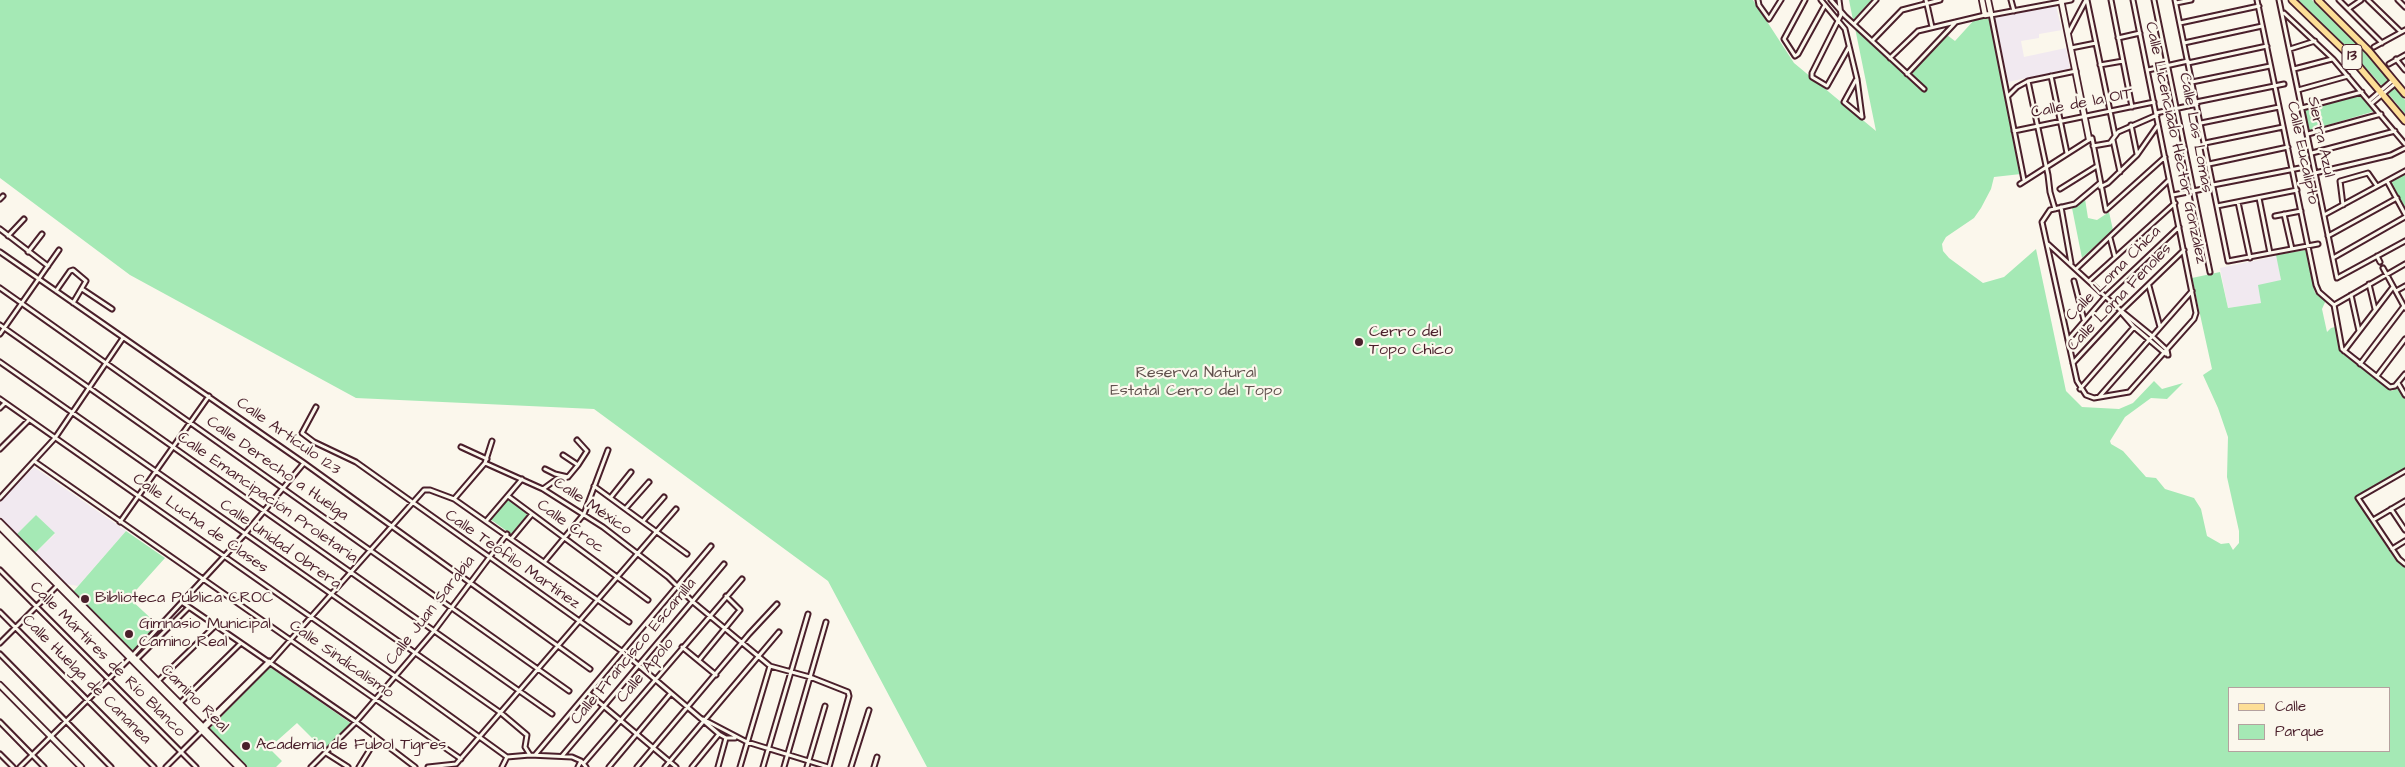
<!DOCTYPE html>
<html>
<head>
<meta charset="utf-8">
<style>
	body { margin:0 }
	#map { position:relative; width:2405px; height:767px; overflow:hidden; background:#fbf7ec; font-family:"Architects Daughter",sans-serif }
	canvas { display:block }
	.legend { position:absolute; left:2228px; top:687px; width:162px; height:65px; box-sizing:border-box; background:#fbf7ec; border:1px solid #b4a19f; margin:0; padding:6px 9px; list-style:none; font-size:15px; color:#4a1f2b }
	.legend li { display:flex; align-items:center; gap:10px; height:25px }
	.legend b { width:25px; border:1px solid #b4a19f }
</style>
</head>
<body>
<div id="map">
<canvas width="2405" height="767"></canvas>
<ul class="legend">
<li><b style="height:6px;background:#fdde96"></b>Calle</li>
<li><b style="height:14px;background:#a5e9b5"></b>Parque</li>
</ul>
</div>
<script>
const context = document.querySelector('canvas').getContext('2d');
context.lineJoin = 'round';
function fillPath(path, color) {
  context.fillStyle = color;
  context.fill(path, 'evenodd');
}
function poly(rows) {
  const path = new Path2D();
  for (const r of rows) {
    path.moveTo(r[0], r[1]);
    for (let i = 2; i < r.length; i += 2) path.lineTo(r[i], r[i + 1]);
  }
  return path;
}
function stroke(path, color, width, dash) {
  context.strokeStyle = color;
  context.lineWidth = width;
  context.lineCap = dash ? 'butt' : 'round';
  context.setLineDash(dash || []);
  context.stroke(path);
}
function label(font, color, halo, rows, align = 'center') {
  context.font = font + ' "Architects Daughter",sans-serif';
  context.lineWidth = 4.5;
  context.setLineDash([]);
  context.textBaseline = 'middle';
  context.strokeStyle = halo;
  context.fillStyle = color;
  for (const [text, x, y, turn = 0] of rows) {
    context.save();
    context.translate(x, y);
    context.rotate((+turn || 0) * Math.PI / 180);
    context.textAlign = isNaN(turn) ? turn : align;
    if (halo) context.strokeText(text, 0, 0);
    context.fillText(text, 0, 0);
    context.restore();
  }
}
const built = poly([
	[2056,6,2062,30,2039,34,2039,38,2021,41,2024,57,2066,48,2070,67,2068,69,2008,82,1995,18],
	[2277,256,2281,280,2261,303,2228,308,2220,268],
	[34,467,126,531,78,586,66,584,35,553,55,534,36,515,17,534,0,517,0,502]
]);
const green = poly([
	[0,0,1753,0,1794,63,1876,131,1855,28,1908,78,1947,35,1955,41,1975,19,1986,17,1990,20,2021,174,1994,177,1991,189,1981,208,1974,218,1946,237,1942,244,1943,251,1949,258,1983,283,2004,277,2036,249,2066,391,2082,407,2119,409,2133,403,2154,381,2162,389,2183,383,2167,399,2151,398,2125,417,2110,441,2111,444,2123,451,2146,477,2156,478,2165,489,2194,498,2201,509,2207,536,2221,544,2229,543,2233,550,2239,543,2239,531,2227,477,2228,437,2218,408,2203,375,2212,369,2192,278,2220,272,2228,308,2261,303,2258,285,2281,280,2276,255,2306,250,2315,293,2326,300,2322,309,2327,332,2331,328,2335,327,2342,352,2392,391,2398,386,2405,398,2405,469,2355,497,2394,558,2405,567,2405,767,927,767,828,581,594,409,356,398,130,275,0,178],
	[2229,688,2389,688,2389,751,2229,751],
	[1849,0,1872,0,1853,20],
	[2298,0,2312,0,2366,53,2389,80,2382,86,2359,60],
	[2394,87,2405,100,2405,114,2387,92],
	[2361,95,2375,111,2308,131,2304,110],
	[2405,174,2405,208,2391,182],
	[2085,199,2088,218,2097,220,2109,212,2113,230,2082,258,2072,208],
	[508,498,528,514,511,534,490,519],
	[36,515,55,533,35,553,17,534],
	[126,531,165,558,129,598,158,625,134,653,73,592],
	[270,667,352,724,325,751,297,723,269,748,282,761,276,767,246,767,209,729]
]);
const minor = poly([
	[1758,0,1759,5,1769,19,1781,0],
	[1805,0,1784,39,1795,56,1798,54,1825,5],
	[1821,0,1845,29,1857,79,1862,117],
	[1831,0,1845,16,1924,89],
	[1839,0,1841,15,1812,73,1812,77,1827,86,1849,47],
	[1926,0,1932,27],
	[2011,0,2014,11],
	[2087,0,2115,135],
	[2111,0,2132,107],
	[2154,0,2210,272],
	[2175,0,2228,261,2318,244],
	[2257,0,2316,285,2319,292,2334,305],
	[2279,0,2337,278,2405,241],
	[2339,0,2382,43],
	[2368,0,2401,32],
	[2398,0,2405,7],
	[2176,3,2191,0],
	[2348,9,2361,0],
	[2284,13,2333,59,2405,144],
	[1991,14,2024,180],
	[1991,15,2071,0],
	[2180,23,2259,6],
	[1854,24,1876,0],
	[2068,34,2086,0],
	[2118,38,2140,33],
	[1872,41,1902,10,1940,0],
	[2184,43,2262,26],
	[2374,47,2405,30],
	[2071,48,2096,43],
	[2290,49,2315,41],
	[1890,58,1918,31,1985,15],
	[2396,59,2405,70],
	[2188,63,2267,46],
	[2389,64,2405,55],
	[2100,65,2123,61],
	[2294,69,2332,59],
	[2148,70,2188,61],
	[1907,74,1956,22],
	[2051,76,2067,153],
	[1856,80,1844,102,1862,117],
	[2028,81,2048,175,2050,192,2055,209],
	[2192,82,2270,66],
	[2298,90,2348,76],
	[2008,96,2017,87,2028,81,2076,71],
	[2370,100,2393,80],
	[2196,102,2284,84],
	[2372,103,2396,83],
	[2302,108,2362,92],
	[2156,113,2197,104],
	[2201,123,2279,107],
	[2131,125,2137,154],
	[2014,131,2154,102],
	[2308,134,2381,114],
	[2113,140,2120,172],
	[2205,143,2283,127],
	[2093,146,2110,143,2118,132,2157,115],
	[2312,153,2395,131],
	[2209,164,2288,147],
	[2315,173,2391,155,2405,148],
	[2387,181,2405,214],
	[2100,183,2075,204,2050,210,2042,222,2077,381,2086,395,2094,398,2129,392,2194,319,2196,313,2133,0],
	[2020,184,2092,138,2106,210,2165,157],
	[2213,185,2300,168],
	[2100,187,2108,183,2137,155,2158,125],
	[2060,189,2097,166],
	[2173,195,2213,187],
	[2259,198,2270,253],
	[0,199,3,196],
	[2238,202,2250,258],
	[2343,205,2340,181,2368,173,2377,186],
	[2217,206,2297,190],
	[2061,207,2071,263],
	[2284,214,2292,249],
	[2324,215,2405,171],
	[2275,216,2301,211],
	[0,229,48,266],
	[8,236,24,219],
	[2328,236,2397,198],
	[2110,238,2115,257],
	[2048,244,2120,310,2152,336,2167,350,2168,355],
	[0,252,304,463,590,669],
	[28,252,42,234],
	[2377,256,2380,262],
	[2333,258,2405,217],
	[2383,268,2405,308],
	[2076,269,2169,180],
	[2074,281,2084,320],
	[2089,281,2175,203],
	[2369,284,2375,309],
	[2149,286,2160,327],
	[0,288,569,691],
	[82,289,112,309],
	[56,291,70,271,73,270,86,281,73,303],
	[2396,291,2405,286],
	[2351,295,2359,331],
	[2334,305,2342,349,2390,387,2395,386,2405,374],
	[2334,305,2405,264],
	[2120,311,2134,327,2166,354],
	[0,325,552,714],
	[0,334,59,250],
	[2068,340,2105,297,2179,227],
	[2344,351,2393,287],
	[0,362,501,713,527,735,525,747,530,755],
	[2073,363,2122,310,2184,250],
	[2360,364,2404,306],
	[2377,376,2405,339],
	[2398,383,2405,395],
	[2080,389,2134,327],
	[2099,397,2192,291],
	[0,399,395,676,507,757],
	[316,407,302,433,314,442,356,462,623,652,719,734,726,738,735,738],
	[0,408,5,403],
	[461,447,487,459],
	[0,449,29,420],
	[563,455,578,465],
	[34,461,461,759],
	[485,463,543,489,603,527,668,577,693,602,770,666,810,677,848,692,849,696,829,767],
	[545,469,555,474,568,477],
	[2405,471,2358,498,2399,559,2405,564],
	[594,486,687,554],
	[543,489,554,481,568,477,578,465,587,451,577,440],
	[508,496,648,600],
	[611,497,631,472],
	[0,498,55,438,123,338],
	[454,499,485,463,492,441],
	[626,508,649,482],
	[2391,509,2405,530],
	[487,520,522,479],
	[2373,520,2405,501],
	[643,521,664,497],
	[120,522,209,396],
	[512,538,532,514],
	[2392,549,2405,541],
	[545,561,584,514,608,450],
	[0,570,196,767],
	[183,603,356,722,415,767],
	[0,612,154,767],
	[0,643,58,585],
	[682,647,716,675],
	[0,654,111,767],
	[133,655,244,535,304,463],
	[137,659,189,607],
	[699,660,740,610,726,596],
	[158,681,215,626],
	[588,693,676,767],
	[180,703,241,643],
	[703,719,747,742,828,767],
	[0,722,44,767],
	[202,727,269,661],
	[326,753,348,767],
	[0,754,13,767],
	[535,755,711,546],
	[562,756,724,564],
	[507,757,530,755,572,757,581,761,586,767],
	[584,763,742,579],
	[20,767,130,658],
	[166,767,270,663,424,490,430,490,454,499,629,622],
	[311,767,356,722,434,631,507,534],
	[359,767,377,738],
	[428,767,456,764,676,509],
	[502,767,507,757],
	[578,767,581,761],
	[609,767,671,693],
	[637,767,749,634,777,604],
	[665,767,779,632],
	[692,767,719,734],
	[718,767,726,738],
	[740,767,770,666],
	[763,767,808,614],
	[784,767,826,622],
	[807,767,825,706],
	[851,767,869,710],
	[874,767,877,757]
]);
const tertiary = poly([
	[1982,0,1985,15,1991,14,1988,0],
	[2061,0,2089,139],
	[0,522,243,767],
	[0,527,238,767],
	[0,685,81,767]
]);
const primary = poly([
	[2292,0,2350,56,2405,121],
	[2318,0,2369,51,2405,94]
]);
const markers = [
	[1359,342,5,"#4a1f2b"],
	[85,599,5,"#4a1f2b"],
	[129,634,5,"#4a1f2b"],
	[246,746,5,"#4a1f2b"]
];
const shields = [
	[2352,57,20]
];
const shieldNames = [
	["13",2352,57]
];
const streetNames = [
	["Calle de la OIT",2082,104,-11],
	["Calle Las Lomas",2195,133,79],
	["Sierra Azul",2320,137,78],
	["Calle Licenciado Héctor González",2175,143,78],
	["Calle Eucalipto",2302,153,78],
	["Calle Loma Chica",2114,274,-45],
	["Calle Loma Fenoles",2120,298,-46],
	["Calle Artículo 123",288,437,35],
	["Calle Derecho a Huelga",277,469,35],
	["Calle Emancipación Proletaria",267,498,35],
	["Calle México",592,507,34],
	["Calle Lucha de Clases",200,524,35],
	["Calle Croc",570,527,36],
	["Calle Unidad Obrera",280,545,35],
	["Calle Teófilo Martínez",512,560,35],
	["Calle Juan Sarabia",431,611,-52],
	["Calle Francisco Escamilla",634,652,-50],
	["Calle Mártires de Río Blanco",107,660,45],
	["Calle Sindicalismo",341,660,35],
	["Calle Apolo",646,671,-50],
	["Calle Huelga de Cananea",86,680,45],
	["Camino Real",194,699,45]
];
const poiNames = [
	["Cerro del",1369,333],
	["Topo Chico",1369,351],
	["Biblioteca Publica CROC",95,599],
	["Gimnasio Municipal",139,625],
	["Camino Real",139,643],
	["Academia de Fubol Tigres",256,746]
];
const parkNames = [
	["Reserva Natural",1196,374],
	["Estatal Cerro del Topo",1196,392]
];
fillPath(built, '#f1e9f0');
fillPath(green, '#a5e9b5');
stroke(minor, '#4a1f2b', 7);
stroke(tertiary, '#4a1f2b', 8);
stroke(primary, '#4a1f2b', 9);
stroke(minor, '#fbf7ec', 3);
stroke(tertiary, '#fbf7ec', 4.5);
stroke(primary, '#fdde96', 5.5);
for (const [x, y, r, color] of markers) {
  const dot = new Path2D();
  dot.arc(x, y, r, 0, 2 * Math.PI);
  context.fillStyle = color;
  context.fill(dot);
  stroke(dot, '#fbf7ec', 2);
}
for (const [x, y, w] of shields) {
  const box = new Path2D();
  box.roundRect(x - w / 2, y - 12.5, w, 25, 4);
  context.fillStyle = '#fbf7ec';
  context.fill(box);
  stroke(box, '#4a1f2b', 1);
}
label('bold 15px', '#4a1f2b', null, shieldNames);
label('16px', '#4a1f2b', '#fbf7ec', streetNames);
label('16px', '#4a1f2b', '#fbf7ec', poiNames, 'left');
label('16px', '#61524e', '#fbf7ec', parkNames);
</script>
</body>
</html>
